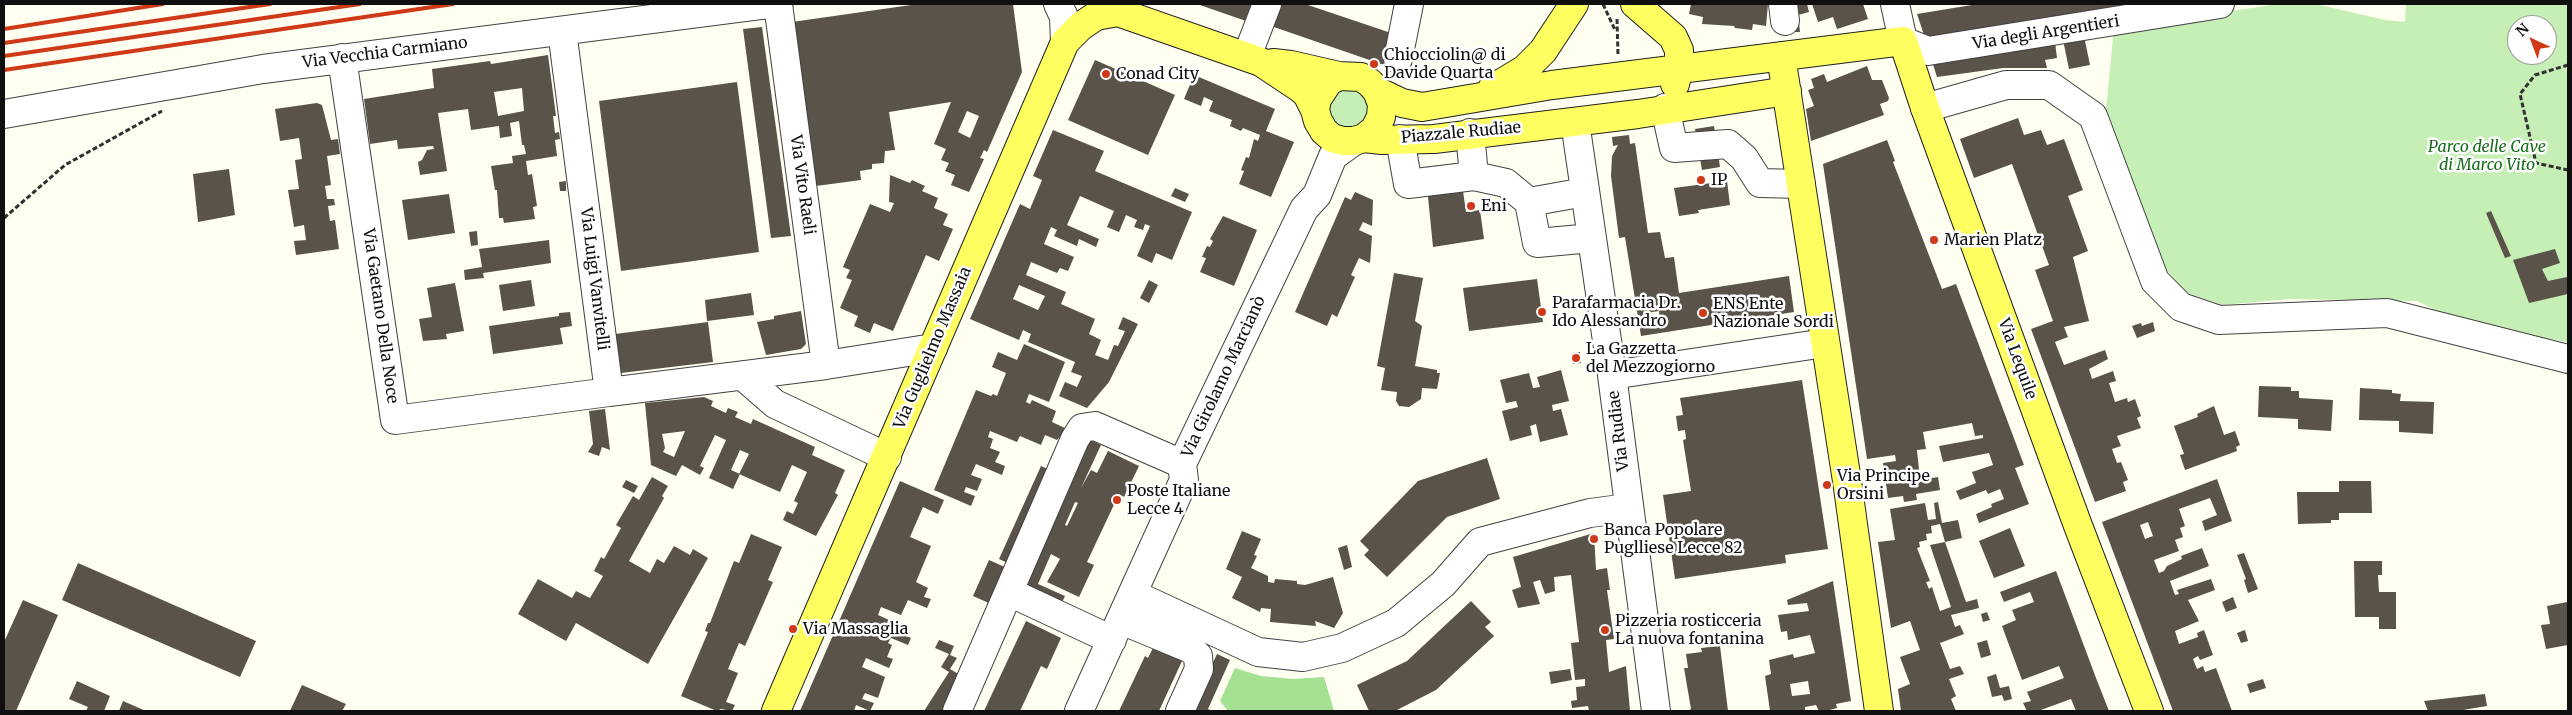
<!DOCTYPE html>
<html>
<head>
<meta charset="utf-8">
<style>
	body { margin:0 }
	#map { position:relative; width:2572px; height:715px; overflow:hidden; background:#fefff1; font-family:Merriweather,serif }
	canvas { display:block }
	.frame { position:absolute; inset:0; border:5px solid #0f0f0f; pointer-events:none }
	.north { position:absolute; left:2507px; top:15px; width:50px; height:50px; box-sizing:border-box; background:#fff; border:1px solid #9f9f9f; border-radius:50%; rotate:317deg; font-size:14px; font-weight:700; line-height:20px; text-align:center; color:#0f0f0f }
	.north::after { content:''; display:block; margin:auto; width:18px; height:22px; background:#cf3917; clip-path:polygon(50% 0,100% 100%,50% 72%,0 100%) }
</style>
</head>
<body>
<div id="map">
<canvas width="2572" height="715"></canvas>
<div class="frame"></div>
<div class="north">N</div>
</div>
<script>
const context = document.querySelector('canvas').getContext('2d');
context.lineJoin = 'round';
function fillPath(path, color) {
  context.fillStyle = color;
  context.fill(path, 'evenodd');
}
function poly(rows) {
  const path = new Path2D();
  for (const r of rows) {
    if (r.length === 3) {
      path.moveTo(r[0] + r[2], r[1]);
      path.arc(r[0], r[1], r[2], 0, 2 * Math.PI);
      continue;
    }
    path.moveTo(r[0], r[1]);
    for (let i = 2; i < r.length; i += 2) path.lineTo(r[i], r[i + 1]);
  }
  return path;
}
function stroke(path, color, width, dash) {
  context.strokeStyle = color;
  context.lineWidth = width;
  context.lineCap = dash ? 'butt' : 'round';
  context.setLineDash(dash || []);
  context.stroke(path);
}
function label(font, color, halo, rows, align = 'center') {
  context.font = font + ' Merriweather,serif';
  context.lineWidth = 5;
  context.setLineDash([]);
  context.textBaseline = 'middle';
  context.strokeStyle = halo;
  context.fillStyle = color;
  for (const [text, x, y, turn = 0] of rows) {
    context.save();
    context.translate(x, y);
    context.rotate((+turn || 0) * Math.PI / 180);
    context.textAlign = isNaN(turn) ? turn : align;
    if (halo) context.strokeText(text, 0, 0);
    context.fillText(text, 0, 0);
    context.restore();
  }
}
const green = poly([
	[2279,4,2316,4,2385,20,2405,22,2406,4,2568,4,2568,342,2537,337,2445,315,2417,301,2289,299,2222,305,2185,292,2164,267,2106,109,2114,28],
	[2517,25,2547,25,2547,55,2517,55],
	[1349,108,20]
]);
const forest = poly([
	[1235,668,1261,676,1293,679,1324,677,1334,711,1228,711,1220,701]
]);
const building = poly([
	[918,4,1013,4,1022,72,987,152,984,150,980,158,984,159,969,192,951,185,955,175,945,171,949,163,941,160,946,149,934,144,951,102,889,112,895,150,885,151,884,163,872,164,872,169,860,171,861,180,816,186,792,22],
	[967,111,979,116,970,138,958,132],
	[1197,4,1252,4,1246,21],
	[1279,4,1305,4,1394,34,1384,65,1271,26],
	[1691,4,1768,4,1766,26,1753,24,1752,30,1735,28,1734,26,1702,24,1703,17,1689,14],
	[1791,4,1807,4,1809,12,1798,15,1800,32,1795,32],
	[1812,4,1863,4,1868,19,1837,29,1833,17,1818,22],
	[1978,4,2119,4,2120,11,1926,41,1917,14],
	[762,27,791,236,771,238,743,29],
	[2084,36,2090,65,2069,69,2063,40],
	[2055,42,2057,58,2045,60,2047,68,2003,68,1937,77,1931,58,2032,48],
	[548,55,556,116,553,116,555,133,559,132,560,139,555,140,557,156,526,161,528,175,532,174,537,206,533,207,535,219,504,223,503,218,499,218,497,190,495,190,491,166,513,163,512,156,526,154,524,145,522,145,519,121,510,123,512,136,500,138,499,126,471,130,468,109,438,113,447,171,420,175,418,162,422,160,427,150,434,149,433,146,398,149,397,140,370,144,364,99,434,88,432,69,490,61,491,64],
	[522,88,524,111,498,116,494,92],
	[1095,60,1175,95,1148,155,1068,120],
	[1867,66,1872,80,1882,80,1889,98,1888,101,1880,104,1884,115,1811,141,1806,109,1814,106,1808,90,1814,88,1811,79,1824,74,1827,82],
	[1194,75,1275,109,1266,131,1294,142,1271,197,1239,184,1244,171,1241,170,1246,157,1249,158,1254,139,1258,141,1260,135,1243,128,1241,131,1230,126,1232,120,1209,111,1213,101,1204,97,1201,106,1184,99],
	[737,82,759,252,621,271,599,101],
	[317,103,322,105,331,140,338,139,340,154,327,156,331,185,325,186,327,199,334,199,335,205,328,206,330,221,335,220,339,249,296,255,294,241,306,240,304,225,294,227,288,190,299,189,295,160,302,159,299,138,280,141,275,109],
	[2018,118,2024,135,2041,130,2047,145,2064,139,2083,190,2068,196,2088,251,2073,257,2089,321,2064,327,2068,337,2055,342,2064,365,2105,350,2108,359,2089,369,2092,379,2113,371,2116,381,2109,383,2115,402,2127,398,2128,402,2135,399,2141,416,2137,418,2141,428,2117,436,2121,446,2112,449,2117,463,2121,462,2128,480,2123,482,2126,491,2095,502,2031,329,2053,321,2035,270,2049,265,2012,164,1974,178,1960,139],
	[1714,126,1720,167,1702,170,1695,129],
	[1053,130,1104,151,1095,171,1192,212,1172,260,1156,253,1152,263,1137,256,1150,226,1145,224,1143,230,1134,227,1137,220,1126,215,1119,232,1107,227,1114,211,1080,196,1067,225,1099,239,1096,247,1079,239,1077,246,1054,236,1057,230,1051,227,1044,244,1074,257,1068,271,1060,268,1057,273,1031,262,1026,275,1066,292,1061,304,1095,319,1089,334,1101,340,1095,355,1108,360,1114,345,1118,346,1125,331,1118,329,1123,317,1138,324,1109,382,1087,408,1059,396,1065,382,1077,387,1082,376,1071,372,1075,362,1028,342,1031,334,1023,330,1019,340,970,319,1020,204,1030,209,1042,180,1033,176],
	[1019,285,1045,296,1038,310,1013,299],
	[1629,135,1630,144,1635,143,1648,233,1660,232,1665,258,1674,257,1679,293,1789,276,1794,312,1641,336,1625,237,1619,238,1611,176,1612,156,1618,145,1613,146,1612,137],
	[1659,311,1661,325,1649,327,1646,313],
	[1887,140,1895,161,1893,162,1942,289,1956,284,2024,465,2015,468,2029,504,1979,523,1976,514,1992,507,1991,504,2004,499,2000,489,1988,494,1986,490,1960,500,1956,491,1976,483,1972,472,1993,465,1989,453,1943,462,1939,446,1983,438,1983,435,1975,436,1972,423,1923,432,1926,449,1917,450,1920,480,1938,477,1940,490,1916,494,1917,500,1904,502,1903,496,1888,498,1883,463,1896,461,1895,455,1867,459,1823,164],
	[1459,163,1466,212,1480,210,1484,239,1433,247,1425,167],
	[229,169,235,215,198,222,193,174],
	[890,175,910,183,912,180,925,186,922,191,938,198,934,208,948,214,943,225,953,229,939,261,926,255,893,331,874,323,870,333,854,326,858,316,840,308,852,280,846,278,850,270,843,267,870,204,890,212,894,203,889,202],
	[566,181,566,191,560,191,559,182],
	[1727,181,1730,205,1698,210,1699,213,1679,216,1674,188],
	[1175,188,1189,194,1185,202,1171,196],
	[1355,192,1373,200,1372,226,1363,222,1359,230,1372,236,1370,263,1359,258,1351,275,1355,277,1337,317,1332,314,1327,326,1295,312,1345,197,1351,200],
	[449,194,455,233,408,240,402,200],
	[2491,211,2511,256,2505,258,2486,213],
	[1223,216,1257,230,1234,286,1200,272,1206,258,1202,257,1207,246,1210,247,1213,241,1210,239],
	[477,231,478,245,471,246,469,232],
	[549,240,551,263,483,273,484,278,465,280,464,270,482,267,479,249],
	[2555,249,2560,263,2542,269,2548,281,2567,277,2568,294,2529,303,2513,260],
	[1394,273,1423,278,1415,321,1422,326,1415,366,1437,370,1437,373,1440,373,1437,389,1422,388,1421,399,1409,407,1399,406,1396,401,1397,392,1381,390,1385,368,1377,366],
	[1537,279,1543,322,1469,331,1463,288],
	[531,280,535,306,503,311,499,285],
	[1149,280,1158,285,1149,303,1140,298],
	[455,283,464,331,446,334,447,339,423,341,419,319,432,317,427,288],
	[751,293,754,315,707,321,705,300],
	[801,311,806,344,801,349,766,355,757,322,774,319,774,316],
	[570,312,572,326,560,328,563,344,493,354,489,326,559,316,559,313],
	[708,322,713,362,621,373,615,334],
	[2153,322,2155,331,2137,338,2132,326,2141,323,2142,326],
	[1024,344,1065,362,1049,402,1029,394,1026,402,1030,404,1032,400,1056,411,1052,422,1067,429,1057,440,1045,435,1041,445,1020,436,1017,442,990,431,988,437,993,439,990,448,1000,452,995,462,1005,466,1002,475,976,464,971,475,982,479,977,491,966,487,964,492,975,496,971,506,934,490,976,390,991,396,993,394,997,396,1006,373,992,367,998,352,1017,360],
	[1580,352,1581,363,1573,364,1572,353],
	[1561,370,1569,401,1552,405,1553,411,1561,409,1568,435,1540,442,1536,424,1530,426,1532,435,1510,441,1502,411,1518,407,1516,401,1506,403,1500,380,1529,373,1533,388,1540,387,1537,377],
	[1802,380,1828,549,1785,555,1786,563,1675,579,1663,495,1691,491,1683,440,1686,439,1685,430,1678,431,1676,416,1683,415,1680,398],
	[2259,386,2291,387,2291,391,2299,391,2299,398,2333,400,2331,431,2298,429,2298,419,2258,417],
	[2360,388,2392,390,2392,393,2401,394,2400,401,2434,402,2433,434,2399,432,2399,421,2359,420],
	[704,397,713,401,711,406,726,413,728,408,738,412,735,417,751,424,753,419,815,447,812,455,845,470,835,493,838,495,816,536,783,520,787,511,793,514,798,503,794,501,807,472,792,465,780,492,739,474,749,454,740,450,731,470,740,474,733,489,709,478,726,440,715,435,700,466,704,468,700,475,682,465,676,476,651,465,645,403],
	[685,431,674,457,663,452,665,448,662,434],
	[2214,406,2224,435,2235,431,2240,445,2236,447,2237,451,2185,470,2180,455,2184,454,2174,426,2198,417,2197,414],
	[605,409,610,450,602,447,599,456,588,452,593,444,589,411],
	[1086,438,1101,445,1081,488,1091,470,1097,473,1108,451,1139,466,1124,497,1119,494,1087,562,1094,565,1079,597,1047,582,1060,559,1051,554,1038,584,1065,596,1059,609,1021,586],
	[1075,502,1078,503,1067,526,1065,525],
	[1487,458,1500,499,1447,517,1387,577,1364,555,1369,550,1360,541,1418,481],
	[1041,466,1054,472,1012,565,999,559],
	[652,477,668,486,662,496,664,498,629,561,650,573,657,559,664,563,674,546,690,555,693,549,708,558,648,664,576,623,566,641,518,614,538,579,572,598,576,591,590,598,603,576,594,571,601,557,604,559,621,528,616,525,633,496,639,500],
	[2217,479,2232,521,2205,531,2202,521,2217,515,2210,498,2179,509,2185,526,2180,528,2183,537,2175,540,2179,551,2154,560,2159,573,2164,571,2167,566,2182,559,2181,556,2202,548,2209,566,2170,581,2175,595,2179,594,2177,590,2211,579,2215,590,2188,600,2199,621,2175,631,2179,644,2198,637,2197,633,2204,630,2213,655,2200,660,2198,656,2193,659,2197,669,2203,666,2205,672,2216,668,2232,711,2173,711,2102,522],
	[2148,522,2153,536,2145,539,2140,525],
	[626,480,638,486,634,493,622,487],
	[900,481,944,500,938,514,923,507,910,537,931,546,916,582,928,588,924,597,931,599,927,608,908,600,901,615,881,607,878,615,898,624,895,631,911,638,908,645,891,638,888,643,892,645,887,657,893,659,889,668,866,658,862,667,885,677,878,698,865,693,862,699,874,703,870,711,856,705,854,711,800,711],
	[2339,481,2371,481,2372,513,2339,513,2339,520,2331,520,2331,523,2298,524,2297,492,2339,492],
	[1938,502,1942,523,1958,520,1962,538,1945,542,1940,524,1931,526,1932,533,1926,534,1927,540,1919,542,1920,547,1917,548,1930,581,1926,582,1929,589,1932,587,1940,611,1951,607,1930,545,1945,542,1966,602,1977,599,1979,608,1951,615,1955,627,1960,625,1964,634,1940,643,1950,669,1960,666,1964,674,1949,679,1956,696,1951,699,1956,711,1901,711,1898,689,1910,684,1900,657,1920,650,1910,621,1891,628,1878,542,1895,540,1890,509,1925,503,1928,520,1936,519,1934,503],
	[2010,528,2025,566,1994,578,1979,541],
	[1242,531,1261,539,1254,555,1257,556,1251,568,1268,576,1268,582,1274,583,1275,579,1297,581,1297,584,1305,585,1333,577,1343,613,1334,628,1315,621,1316,626,1270,622,1271,609,1261,608,1260,612,1232,598,1242,577,1226,569],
	[1594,533,1596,570,1607,568,1610,590,1607,590,1614,639,1606,640,1609,672,1626,666,1630,711,1589,711,1588,706,1572,708,1571,701,1577,700,1576,687,1585,686,1585,679,1575,680,1571,643,1579,642,1571,575,1554,577,1555,591,1545,594,1540,580,1533,582,1540,604,1518,608,1512,590,1521,587,1513,557],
	[751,534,782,547,768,580,773,582,745,646,739,643,728,669,738,673,726,702,735,705,732,711,721,709,717,711,681,696,708,632,705,631,708,623,710,623,734,561,739,563],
	[1347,545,1352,567,1344,570,1338,548],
	[2244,553,2258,589,2248,593,2244,580,2246,579,2237,555],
	[989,560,1007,568,991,604,973,596],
	[2354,561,2382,561,2382,575,2378,575,2379,592,2396,592,2396,629,2379,629,2379,617,2355,617],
	[78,563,256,641,240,677,62,600],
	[2056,571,2096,678,2109,711,2076,711,2071,699,2038,711,2027,711,2023,703,2031,701,2027,692,2064,678,2059,666,2022,680,2002,626,2016,620,2012,610,2034,602,2030,592,2004,602,2000,592],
	[1833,581,1851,701,1836,704,1837,708,1826,711,1819,711,1816,705,1805,707,1805,711,1770,711,1765,676,1771,674,1769,660,1793,654,1794,658,1815,653,1810,635,1788,640,1787,631,1781,632,1778,615,1809,611,1807,603,1788,605,1787,600],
	[1808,681,1810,694,1792,696,1790,684],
	[2233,597,2237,608,2226,612,2222,602],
	[23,600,58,615,16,711,4,711,4,642],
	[1471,601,1491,622,1485,627,1494,636,1436,690,1395,711,1369,711,1357,685,1407,661],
	[2567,602,2568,645,2546,649,2541,625,2550,624,2547,606],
	[1987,612,1990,620,1983,622,1981,614],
	[1026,621,1061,638,1047,669,1041,666,1020,711,984,711],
	[2245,630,2248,641,2241,643,2237,633],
	[939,640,954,646,950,655,957,658,950,669,965,678,943,711,924,711,949,672,941,667,949,654,935,648],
	[1987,640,1991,655,1981,658,1977,643],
	[1720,646,1728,711,1688,711,1691,709,1684,668,1688,668,1686,654,1702,652,1701,648],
	[1153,648,1182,661,1159,711,1119,711,1145,656,1148,658],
	[1217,654,1230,660,1208,709,1212,711,1190,711],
	[1570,669,1572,680,1551,684,1549,672],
	[1996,674,2000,688,2009,686,2012,699,2004,701,2002,695,1992,697,1987,677],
	[2263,679,2266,688,2250,693,2247,684],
	[77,681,110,696,104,711,86,711,88,707,69,699],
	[302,685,346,704,342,711,290,711],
	[2485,694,2487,706,2457,711,2428,711,2424,701],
	[123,701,146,711,119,711]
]);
const path = poly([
	[1603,4,1615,30],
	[1617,19,1618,55],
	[2568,65,2535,75,2520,94,2536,163,2568,170],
	[4,218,65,165,162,111]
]);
const minor = poly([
	[778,4,826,365],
	[1058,4,1064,17,1065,42],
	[1783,4,1785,21],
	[1895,4,1903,41,1928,51,2220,4],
	[562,31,609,392,826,365,933,348],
	[1247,56,1267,4],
	[342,58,395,420,609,392],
	[1398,59,1409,4],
	[1665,108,1674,148,1728,144,1744,158,1760,183,1801,184],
	[1925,108,2006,85,2049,85,2093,116,2155,281,2181,307,2219,320,2387,313,2568,359],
	[4,114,263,69,768,4],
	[1575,122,1612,375,1656,711],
	[1400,139,1408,184,1474,176,1470,133],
	[1474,176,1506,183,1529,202],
	[1585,192,1529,202,1537,243,1592,238],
	[1612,375,1825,343],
	[744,377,775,404,887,457],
	[1009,592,1112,640],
	[1133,594,1258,652,1303,657,1342,648,1396,623,1443,584,1480,542,1590,513,1628,508],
	[1121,620,1191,649,1198,656,1199,669,1180,711],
	[957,711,1075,439,1082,428,1095,426,1182,464],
	[1079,711,1184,480,1182,464,1304,209,1317,195,1333,156,1354,141]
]);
const major = poly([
	[1635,4,1673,37,1679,50,1679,68,1675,84],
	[1781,56,1847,481,1879,711],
	[1273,63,1291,65,1339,76,1361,77,1370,83,1377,91,1382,104,1381,117,1375,129,1364,138,1354,141,1343,141,1332,138,1324,131,1318,121,1315,110,1317,99,1329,81,1339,76],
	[1492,89,1525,69,1543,51,1574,4],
	[1377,91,1402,103,1422,107,1552,85,1903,41,1925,108,2077,523,2149,711],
	[1364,138,1382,140,1434,139,1638,114,1787,91],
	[776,711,1065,42,1081,26,1096,16,1118,12,1261,62,1300,88,1307,94,1315,110]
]);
const rail = poly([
	[4,29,163,4],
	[4,43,270,4],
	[4,56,360,4],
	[4,70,453,4]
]);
const markers = [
	[1374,64,5,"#cf3917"],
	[1106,74,5,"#cf3917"],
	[1701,180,5,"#cf3917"],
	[1471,206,5,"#cf3917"],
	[1934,240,5,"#cf3917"],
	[1542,312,5,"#cf3917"],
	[1703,313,5,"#cf3917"],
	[1576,358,5,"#cf3917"],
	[1827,485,5,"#cf3917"],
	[1117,500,5,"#cf3917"],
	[1594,539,5,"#cf3917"],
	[793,629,5,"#cf3917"],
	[1605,630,5,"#cf3917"]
];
const streetNames = [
	["Via degli Argentieri",2046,33,-9],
	["Via Vecchia Carmiano",385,53,-7],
	["Piazzale Rudiae",1461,133,-5],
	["Via Vito Raeli",802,185,82],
	["Via Luigi Vanvitelli",594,279,83],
	["Via Gaetano Della Noce",380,316,82],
	["Via Guglielmo Massaia",933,348,-67],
	["Via Lequile",2017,359,70],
	["Via Girolamo Marcianò",1224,377,-65],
	["Via Rudiae",1619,431,-97]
];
const poiNames = [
	["Chiocciolin@ di",1384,55],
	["Davide Quarta",1384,73],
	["Conad City",1116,74],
	["IP",1711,180],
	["Eni",1481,206],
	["Marien Platz",1944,240],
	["Parafarmacia Dr.",1552,303],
	["Ido Alessandro",1552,321],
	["ENS Ente",1713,304],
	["Nazionale Sordi",1713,322],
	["La Gazzetta",1586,349],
	["del Mezzogiorno",1586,367],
	["Via Principe",1837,476],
	["Orsini",1837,494],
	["Poste Italiane",1127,491],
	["Lecce 4",1127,509],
	["Banca Popolare",1604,530],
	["Puglliese Lecce 82",1604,548],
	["Pizzeria rosticceria",1615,621],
	["La nuova fontanina",1615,639],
	["Via Massaglia",803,629]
];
const parkNames = [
	["Parco delle Cave",2487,147],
	["di Marco Vito",2487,165]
];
fillPath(green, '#c5efb5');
fillPath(forest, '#a4e193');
fillPath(building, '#59534a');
stroke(minor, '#424242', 30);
stroke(major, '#202020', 30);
stroke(path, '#313131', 3, [5, 2.5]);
stroke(minor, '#fff', 28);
stroke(major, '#fffe61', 28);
stroke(rail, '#cf3917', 4);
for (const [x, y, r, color] of markers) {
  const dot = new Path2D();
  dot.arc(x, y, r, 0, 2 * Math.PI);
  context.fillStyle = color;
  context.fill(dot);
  stroke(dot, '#fff', 2);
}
label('16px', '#0f0f0f', '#fff', streetNames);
label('16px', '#0f0f0f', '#fff', poiNames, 'left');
label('italic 16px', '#176f19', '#fff', parkNames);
</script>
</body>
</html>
